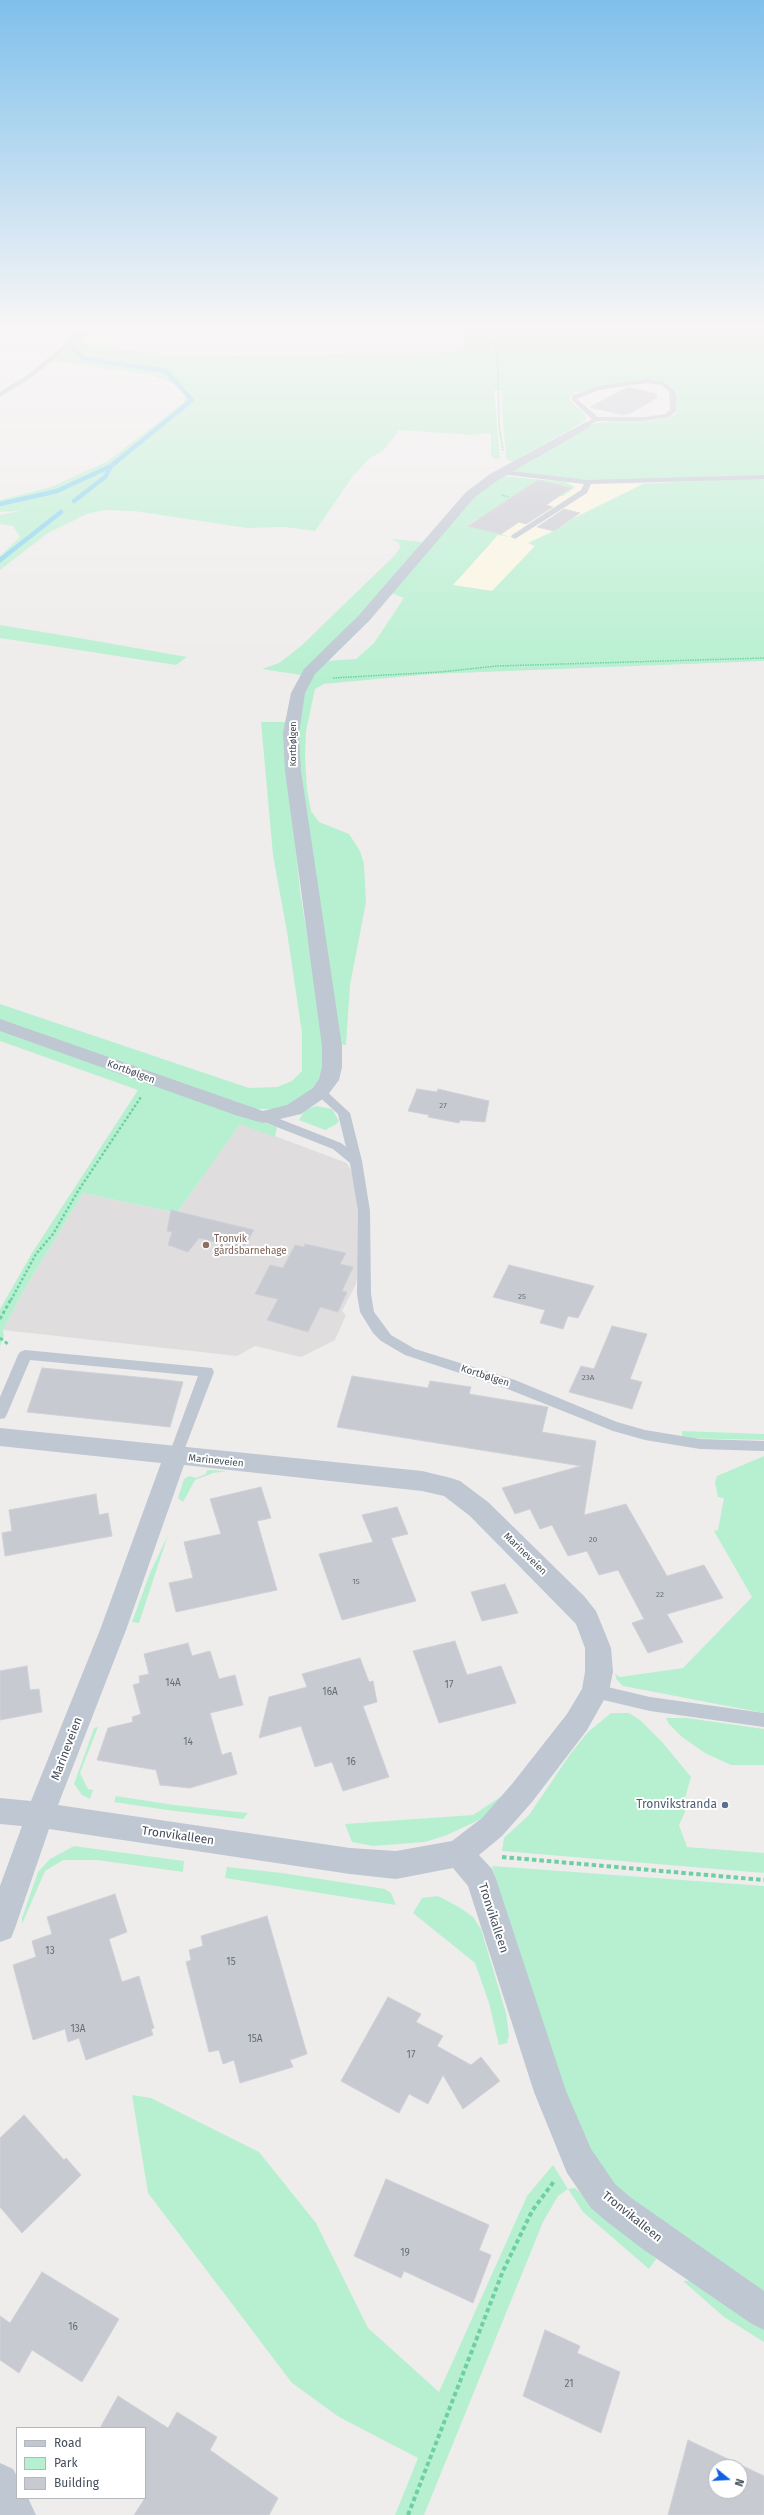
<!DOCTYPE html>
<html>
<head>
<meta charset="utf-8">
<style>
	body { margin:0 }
	#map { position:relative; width:764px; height:2515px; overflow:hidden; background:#efecec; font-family:"Fira Sans",sans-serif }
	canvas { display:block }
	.legend { position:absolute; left:16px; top:2427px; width:130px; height:72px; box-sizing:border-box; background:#fff; border:1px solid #b4b8bd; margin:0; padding:5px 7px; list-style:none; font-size:12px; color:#444e5a }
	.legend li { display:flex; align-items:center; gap:8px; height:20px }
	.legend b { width:20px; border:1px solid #b4b8bd }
	.north { position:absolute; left:708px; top:2459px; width:40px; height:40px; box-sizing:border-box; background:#fff; border:1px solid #b4b8bd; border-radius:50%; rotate:108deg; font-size:11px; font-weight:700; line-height:16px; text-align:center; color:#444e5a }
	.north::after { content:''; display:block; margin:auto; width:14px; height:18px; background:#1160e3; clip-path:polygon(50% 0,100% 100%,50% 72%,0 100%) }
</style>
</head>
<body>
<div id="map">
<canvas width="764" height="2515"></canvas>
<ul class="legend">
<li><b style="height:5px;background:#bec7d2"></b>Road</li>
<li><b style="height:11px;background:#b7f0d0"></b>Park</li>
<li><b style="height:11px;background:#c8cad2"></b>Building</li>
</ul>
<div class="north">N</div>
</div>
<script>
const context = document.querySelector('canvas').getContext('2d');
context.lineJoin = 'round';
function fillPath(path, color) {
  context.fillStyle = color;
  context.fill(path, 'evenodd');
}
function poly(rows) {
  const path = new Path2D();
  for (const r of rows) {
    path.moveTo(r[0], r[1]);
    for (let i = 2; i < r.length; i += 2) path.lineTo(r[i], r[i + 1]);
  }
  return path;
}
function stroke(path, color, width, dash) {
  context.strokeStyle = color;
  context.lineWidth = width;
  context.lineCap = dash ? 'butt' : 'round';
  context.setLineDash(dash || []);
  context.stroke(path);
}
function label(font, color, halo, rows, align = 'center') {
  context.font = font + ' "Fira Sans",sans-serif';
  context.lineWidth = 4;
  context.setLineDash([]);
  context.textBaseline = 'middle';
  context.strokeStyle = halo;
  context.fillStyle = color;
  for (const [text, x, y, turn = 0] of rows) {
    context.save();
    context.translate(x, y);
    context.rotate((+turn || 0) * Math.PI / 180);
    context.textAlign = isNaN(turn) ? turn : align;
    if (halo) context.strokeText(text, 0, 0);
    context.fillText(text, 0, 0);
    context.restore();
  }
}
const commercial = poly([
	[510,476,581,483,643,484,574,518,529,544,535,546,492,591,452,585,409,573]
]);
const education = poly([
	[240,1123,347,1163,352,1173,357,1194,360,1255,356,1284,342,1311,346,1315,335,1340,301,1357,255,1346,237,1356,3,1330,23,1292,83,1193,177,1213]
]);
const green = poly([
	[75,327,97,327,80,343,180,357,449,352,464,347,464,327,764,327,764,475,599,481,518,473,513,470,591,424,615,421,653,421,674,415,677,412,678,391,665,382,639,380,575,392,569,400,585,414,585,421,514,461,509,461,506,457,503,420,502,390,494,390,500,459,494,459,491,455,491,433,472,435,399,430,384,450,370,458,353,476,315,531,284,527,247,528,134,511,104,510,87,514,48,533,0,570,0,556,20,537,13,526,0,524,0,515,20,511,0,512,0,500,51,487,108,461,156,424,184,402,185,397,184,393,172,383,151,375,53,361,24,383,0,398,49,363,48,358,60,349],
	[503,476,565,482,575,487,563,496,559,496,483,521,477,519,468,525,511,537,498,535,453,585,492,591,535,546,528,543,554,531,574,518,643,484,764,477,764,661,431,674,324,684,315,689,306,731,305,756,307,790,311,811,319,822,349,834,360,851,364,864,366,902,350,985,346,1045,338,1044,297,747,300,704,313,675,325,661,356,659,374,643,404,598,391,593,477,491],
	[391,539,423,542,407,565,301,675,262,669,279,663,301,646,395,555,400,548,399,543],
	[0,625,79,638,187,657,176,665,0,638],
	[261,722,287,722,286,756,300,891,327,1061,314,1090,295,1103,276,1109,253,1109,0,1020,0,1004,249,1088,277,1087,292,1081,302,1071,302,1033,287,932,273,855],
	[0,1030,277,1127,275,1137,240,1124,177,1213,83,1193,23,1292,3,1330,4,1336,0,1346,0,1309,32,1253,138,1090,0,1041],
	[316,1106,332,1109,339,1121,335,1125,325,1130,299,1120,305,1110],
	[682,1431,764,1434,764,1440,682,1438],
	[764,1456,764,1713,623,1686,617,1680,615,1674,620,1677,683,1668,752,1597,714,1531,718,1530,724,1498,718,1497,715,1483,717,1476],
	[207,1470,227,1471,213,1473,195,1480,183,1502,178,1498,184,1479,189,1476,196,1478,206,1474],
	[168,1535,139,1623,132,1622,150,1573],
	[611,1713,629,1713,640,1720,663,1743,691,1777,685,1798,685,1812,679,1825,687,1847,764,1853,764,1873,502,1851,504,1838,529,1815,571,1753,588,1732],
	[666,1718,687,1718,764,1729,764,1765,731,1765,705,1753,682,1737,669,1724],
	[98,1727,80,1773,88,1789,93,1790,90,1799,82,1795,74,1784,94,1728],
	[505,1794,481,1819,447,1835,425,1842,373,1846,352,1842,345,1824,473,1815],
	[116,1796,174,1805,248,1813,243,1819,167,1810,114,1802],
	[74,1846,184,1861,183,1872,97,1860,63,1860,45,1871,22,1924,22,1918,38,1872,50,1859],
	[492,1866,764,1886,764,2296,622,2200,579,2138,503,1908],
	[227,1867,282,1873,385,1889,391,1893,396,1905,225,1878],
	[438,1896,459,1907,473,1917,481,1929,506,2013,509,2035,507,2043,499,2045,489,2003,475,1963,413,1913,422,1898],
	[132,2095,151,2098,259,2152,316,2223,368,2328,439,2392,527,2196,553,2165,568,2189,575,2188,656,2259,649,2269,583,2212,568,2189,558,2196,543,2222,424,2515,395,2515,418,2458,339,2417,292,2383,148,2193],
	[698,2280,764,2327,764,2342,724,2317,683,2281]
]);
const stream = poly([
	[69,342,80,327],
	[74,501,105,477,111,466],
	[0,504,57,491,111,466,192,400,166,371,85,359,73,349],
	[0,560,61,512]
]);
const building = poly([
	[628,387,657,394,654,396,658,397,631,413,622,415,590,407,628,387],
	[538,480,571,488,546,505,553,507,526,524,519,522,501,534,468,526,538,480],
	[564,509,580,513,554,531,537,527,564,509],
	[417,1089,437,1092,438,1089,489,1101,485,1122,460,1120,459,1123,428,1117,429,1115,408,1111,417,1089],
	[171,1210,254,1230,243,1249,199,1238,188,1252,168,1245,172,1232,167,1231,171,1210],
	[305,1244,346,1253,340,1264,353,1267,342,1291,347,1292,338,1312,320,1307,308,1332,267,1320,278,1299,255,1294,270,1265,283,1268,295,1245,304,1247,305,1244],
	[509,1265,594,1286,578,1318,568,1316,563,1329,540,1323,545,1310,493,1297,509,1265],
	[612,1326,647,1334,630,1379,642,1382,632,1409,569,1392,581,1366,594,1369,612,1326],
	[42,1368,158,1379,183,1382,170,1427,27,1412,42,1368],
	[352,1376,428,1388,430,1381,471,1387,469,1394,548,1407,542,1432,596,1441,584,1515,626,1504,667,1576,704,1565,723,1598,667,1614,683,1642,648,1653,632,1623,644,1619,618,1570,599,1575,587,1551,568,1556,552,1525,540,1529,530,1509,515,1514,502,1488,581,1466,337,1427,352,1376],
	[261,1487,271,1518,257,1521,277,1590,176,1612,169,1583,193,1578,184,1542,221,1534,210,1499,261,1487],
	[96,1494,99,1515,108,1513,112,1536,5,1556,2,1533,12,1531,9,1510,96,1494],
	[397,1507,408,1534,391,1538,416,1601,342,1620,319,1554,373,1542,362,1515,397,1507],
	[505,1584,518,1613,482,1621,471,1592,505,1584],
	[455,1641,467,1675,501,1666,516,1703,439,1723,413,1651,455,1641],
	[188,1643,192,1656,210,1651,219,1679,235,1675,243,1705,210,1713,222,1755,231,1752,237,1774,190,1788,160,1785,156,1770,97,1760,108,1728,133,1722,132,1717,141,1714,133,1685,140,1683,139,1676,149,1674,144,1654,188,1643],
	[360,1658,369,1682,373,1681,377,1702,363,1706,389,1777,343,1791,332,1762,315,1767,301,1726,259,1738,269,1697,307,1687,302,1674,360,1658],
	[27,1666,30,1690,39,1689,42,1712,0,1720,0,1671,27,1666],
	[115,1894,127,1932,109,1939,122,1982,139,1976,154,2028,151,2029,153,2035,86,2060,79,2038,68,2042,65,2029,33,2040,13,1965,36,1957,32,1941,52,1934,47,1917,115,1894],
	[267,1916,307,2054,290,2060,293,2067,240,2083,234,2060,223,2064,219,2050,209,2052,186,1962,191,1960,189,1950,203,1946,201,1936,267,1916],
	[388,1997,421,2014,416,2022,443,2036,437,2046,471,2065,481,2057,500,2081,463,2109,443,2075,428,2104,409,2094,399,2113,341,2081,388,1997],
	[24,2115,64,2160,66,2158,81,2175,22,2233,0,2207,0,2138,24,2115],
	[386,2179,489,2225,479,2250,491,2255,473,2303,404,2271,401,2278,354,2256,386,2179],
	[42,2272,119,2319,82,2382,32,2350,19,2373,0,2360,0,2316,10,2323,42,2272],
	[545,2330,580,2346,577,2353,620,2372,601,2433,523,2396,545,2330],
	[118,2396,168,2428,177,2412,217,2437,210,2450,278,2498,269,2515,134,2515,145,2498,145,2428,100,2428,118,2396],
	[688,2440,764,2476,764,2515,668,2515,688,2440],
	[716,2467,740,2467,740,2491,716,2491,716,2467]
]);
const pathFar3 = poly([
	[493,327,498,369,499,424,503,451],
	[502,495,509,497],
	[333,678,440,672,497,666,764,658]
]);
const pathFar2 = poly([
	[11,1300,36,1254,53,1234,78,1191,141,1097]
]);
const pathFar1 = poly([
	[0,1319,11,1299],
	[0,1338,8,1344]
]);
const path = poly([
	[502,1857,764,1880],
	[408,2515,503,2271,532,2211,555,2180]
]);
const lane = poly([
	[88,327,95,327,79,342,63,351,34,375,0,397,0,392,30,373,59,349,75,340,88,327],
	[647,379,664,382,675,390,677,397,676,411,669,417,645,421,597,421,588,426,584,426,584,424,592,419,572,400,573,395,598,386,647,379],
	[647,383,660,385,669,391,670,410,665,414,645,417,598,417,577,399,599,390,647,383],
	[503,470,588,480,764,475,764,479,591,484,587,493,515,539,511,537,512,535,581,490,584,484,500,474,500,470,503,470],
	[320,1088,324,1089,350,1113,362,1161,370,1211,371,1294,374,1312,391,1335,415,1349,515,1380,617,1422,645,1430,700,1439,764,1441,764,1451,700,1449,645,1440,613,1431,505,1388,405,1355,381,1341,373,1333,360,1312,357,1294,358,1211,350,1163,333,1149,259,1120,257,1117,263,1113,267,1114,341,1143,346,1147,338,1114,314,1092,320,1088],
	[25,1350,212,1368,214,1372,180,1461,170,1461,168,1457,198,1376,30,1360,7,1414,5,1418,0,1419,0,1397,18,1355,20,1352,25,1350],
	[595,1684,650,1697,764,1713,764,1727,650,1711,595,1698,589,1696,587,1691,589,1686,595,1684]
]);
const street = poly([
	[586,422,590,423,590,427,498,480,474,498,369,621,315,674,305,693,299,733,301,771,342,1046,342,1067,339,1080,327,1096,301,1114,263,1123,238,1116,0,1031,0,1019,263,1111,287,1105,313,1088,319,1079,322,1067,322,1046,285,771,283,733,291,693,304,669,359,615,466,492,490,474,586,422],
	[0,1428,422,1471,451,1478,460,1481,488,1502,584,1596,596,1611,611,1648,613,1672,609,1691,587,1730,532,1802,502,1836,479,1855,492,1869,496,1879,566,2091,591,2149,615,2184,630,2197,764,2291,764,2330,752,2324,644,2250,606,2221,591,2208,567,2173,534,2092,468,1886,453,1868,396,1879,350,1874,49,1829,15,1928,11,1938,0,1942,0,1886,22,1826,0,1824,0,1798,31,1801,100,1630,161,1463,0,1446,0,1428],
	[184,1465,422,1491,444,1496,470,1516,576,1624,585,1648,585,1672,582,1689,567,1714,512,1784,482,1818,452,1841,396,1851,350,1848,58,1805,126,1630,184,1465],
	[0,2463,13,2469,17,2476,17,2498,28,2498,36,2515,0,2515,0,2463]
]);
const markers = [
	[206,1245,4,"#8d6e63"],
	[725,1805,4,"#5c6f8a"]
];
const numberNames = [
	["27",443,1106],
	["25",522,1297],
	["23A",588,1378],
	["20",593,1540],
	["15",356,1582],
	["22",660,1595]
];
const farStreetnames = [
	["Kortbølgen",293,744,-90]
];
const streetNames = [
	["Kortbølgen",131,1072,20],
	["Kortbølgen",485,1376,18],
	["Marineveien",216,1461,6],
	["Marineveien",525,1554,44]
];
const educationNames = [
	["Tronvik",214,1239],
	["gårdsbarnehage",214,1251]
];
const nearNumbernames = [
	["14A",173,1683],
	["17",449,1685],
	["16A",330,1692],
	["14",188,1742],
	["16",351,1762],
	["13",50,1951],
	["15",231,1962],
	["13A",78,2029],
	["15A",255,2039],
	["17",411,2055],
	["19",405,2253],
	["16",73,2327],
	["21",569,2384]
];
const nearStreetnames = [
	["Marineveien",67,1749,-69],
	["Tronvikalleen",178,1836,8],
	["Tronvikalleen",493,1918,72],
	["Tronvikalleen",632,2217,39]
];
const nearServicenames = [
	["Tronvikstranda",717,1805]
];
fillPath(commercial, '#fcf6e2');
fillPath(education, '#e0ddde');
fillPath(green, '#b7f0d0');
stroke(stream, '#81d2ef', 4.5);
fillPath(building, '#c8cad2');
stroke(building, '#cfd1d8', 1);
stroke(pathFar3, '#6ecfa5', 1.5, [1.5, 1]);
stroke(pathFar2, '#6ecfa5', 2.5, [2.5, 2]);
stroke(pathFar1, '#6ecfa5', 3, [3.5, 2.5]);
stroke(path, '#6ecfa5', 4, [4.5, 3]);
fillPath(lane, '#bec7d2');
fillPath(street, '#bec7d2');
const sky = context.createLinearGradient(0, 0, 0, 679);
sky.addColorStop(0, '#7fc0eb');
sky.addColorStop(0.48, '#f8f6f6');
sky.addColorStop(1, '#f8f6f600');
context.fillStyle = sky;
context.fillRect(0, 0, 764, 679);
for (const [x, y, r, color] of markers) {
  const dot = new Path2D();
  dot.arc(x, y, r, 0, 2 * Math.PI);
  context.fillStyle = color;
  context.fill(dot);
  stroke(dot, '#fff', 1.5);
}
label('8px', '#656d78', null, numberNames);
label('9px', '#444e5a', '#fff', farStreetnames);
label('10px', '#444e5a', '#fff', streetNames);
label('10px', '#785e54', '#fff', educationNames, 'left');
label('10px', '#656d78', null, nearNumbernames);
label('12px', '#444e5a', '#fff', nearStreetnames);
label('12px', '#4e5e75', '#fff', nearServicenames, 'right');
</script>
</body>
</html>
